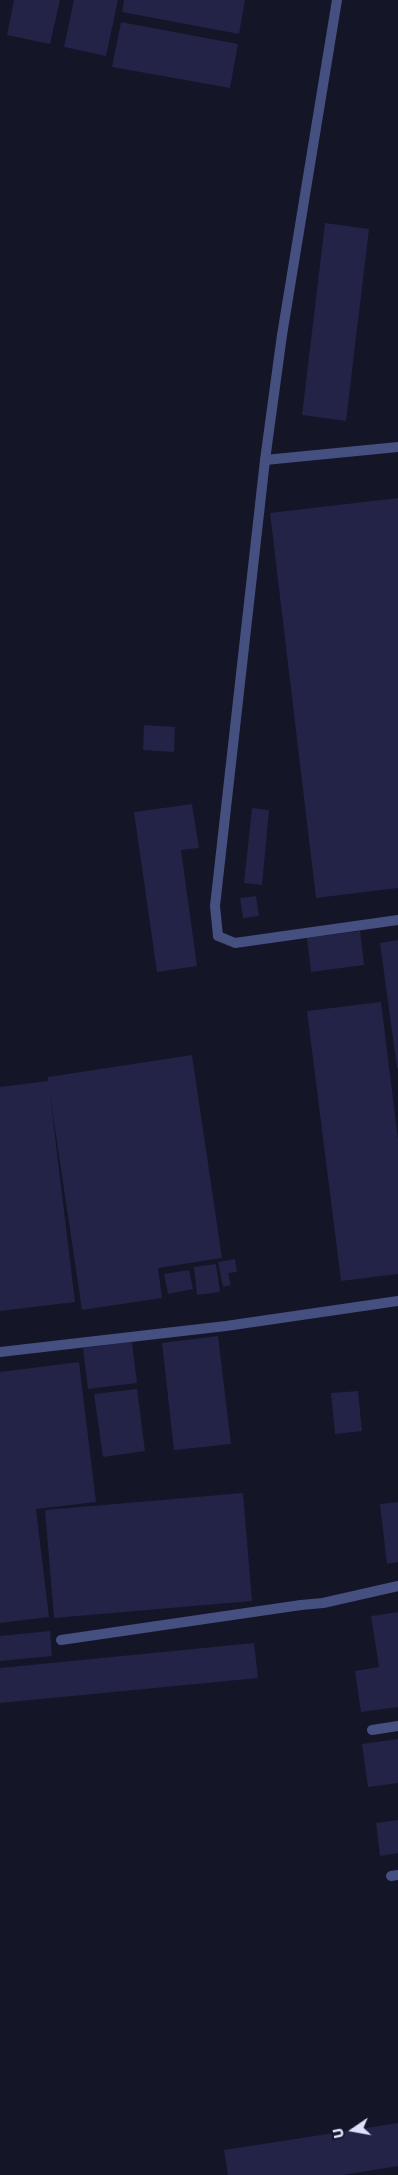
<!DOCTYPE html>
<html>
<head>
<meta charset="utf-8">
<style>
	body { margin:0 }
	#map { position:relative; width:398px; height:2175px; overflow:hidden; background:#141527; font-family:Poppins,sans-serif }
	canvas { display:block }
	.north { position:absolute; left:328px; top:2105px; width:50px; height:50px; -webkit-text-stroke:4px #141527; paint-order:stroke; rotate:258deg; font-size:14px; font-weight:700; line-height:20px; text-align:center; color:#dee1fb }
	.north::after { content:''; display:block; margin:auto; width:18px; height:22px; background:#dee1fb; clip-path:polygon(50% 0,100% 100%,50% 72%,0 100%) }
</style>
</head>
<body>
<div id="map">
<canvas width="398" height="2175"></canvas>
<div class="north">U</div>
</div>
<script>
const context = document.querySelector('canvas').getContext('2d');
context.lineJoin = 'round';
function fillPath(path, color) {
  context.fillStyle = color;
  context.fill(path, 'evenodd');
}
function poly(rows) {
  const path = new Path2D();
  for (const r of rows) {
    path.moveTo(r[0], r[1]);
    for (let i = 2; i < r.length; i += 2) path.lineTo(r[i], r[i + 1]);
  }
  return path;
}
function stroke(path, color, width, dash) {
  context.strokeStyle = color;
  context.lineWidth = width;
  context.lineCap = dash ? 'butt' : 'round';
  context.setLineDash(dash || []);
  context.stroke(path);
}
const building = poly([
	[14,0,60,0,50,44,7,35],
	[74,0,118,0,106,56,64,47],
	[124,0,245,0,239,34,122,12],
	[121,22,238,44,230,88,112,67],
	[325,223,369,229,346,421,302,415],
	[398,498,398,888,316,898,270,513],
	[144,725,175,727,174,752,143,750],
	[192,804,199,848,181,850,197,966,157,972,134,812],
	[252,808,269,810,262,885,244,883],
	[256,896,259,916,243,918,240,898],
	[360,931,364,965,311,972,307,938],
	[398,940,398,1068,397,1068,380,943],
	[381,1002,398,1139,398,1274,341,1281,307,1011],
	[192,1055,222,1258,158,1268,162,1298,82,1310,50,1095,75,1302,0,1311,0,1087,48,1081,48,1077],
	[235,1259,237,1272,228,1273,231,1285,223,1287,218,1262],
	[216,1264,220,1292,197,1295,194,1267],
	[189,1270,193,1289,168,1294,164,1274],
	[218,1336,231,1444,174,1450,162,1343],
	[132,1342,137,1383,88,1389,83,1348],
	[79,1362,96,1502,36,1509,49,1617,0,1623,0,1372],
	[137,1389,145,1451,103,1457,94,1394],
	[358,1391,362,1431,335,1434,331,1393],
	[243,1493,252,1601,54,1618,45,1510],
	[398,1502,398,1562,387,1564,380,1504],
	[398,1612,398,1707,361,1712,355,1671,379,1667,371,1616],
	[50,1631,52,1656,0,1661,0,1636],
	[254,1643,258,1678,0,1703,0,1668],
	[398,1739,398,1783,368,1787,362,1744],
	[398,1820,398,1853,380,1856,376,1823],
	[398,2123,398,2166,343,2175,228,2175,224,2150]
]);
const lane = poly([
	[265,460,398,447],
	[218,936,235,943,398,920],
	[0,1352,226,1326,398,1301],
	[61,1640,301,1605]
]);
const street = poly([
	[218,936,215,906,265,460,282,335,337,0],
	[301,1605,323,1603,398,1586],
	[372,1730,398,1726],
	[391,1876,398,1875]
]);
fillPath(building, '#222346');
stroke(lane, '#455080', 10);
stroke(street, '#455080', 10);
</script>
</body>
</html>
